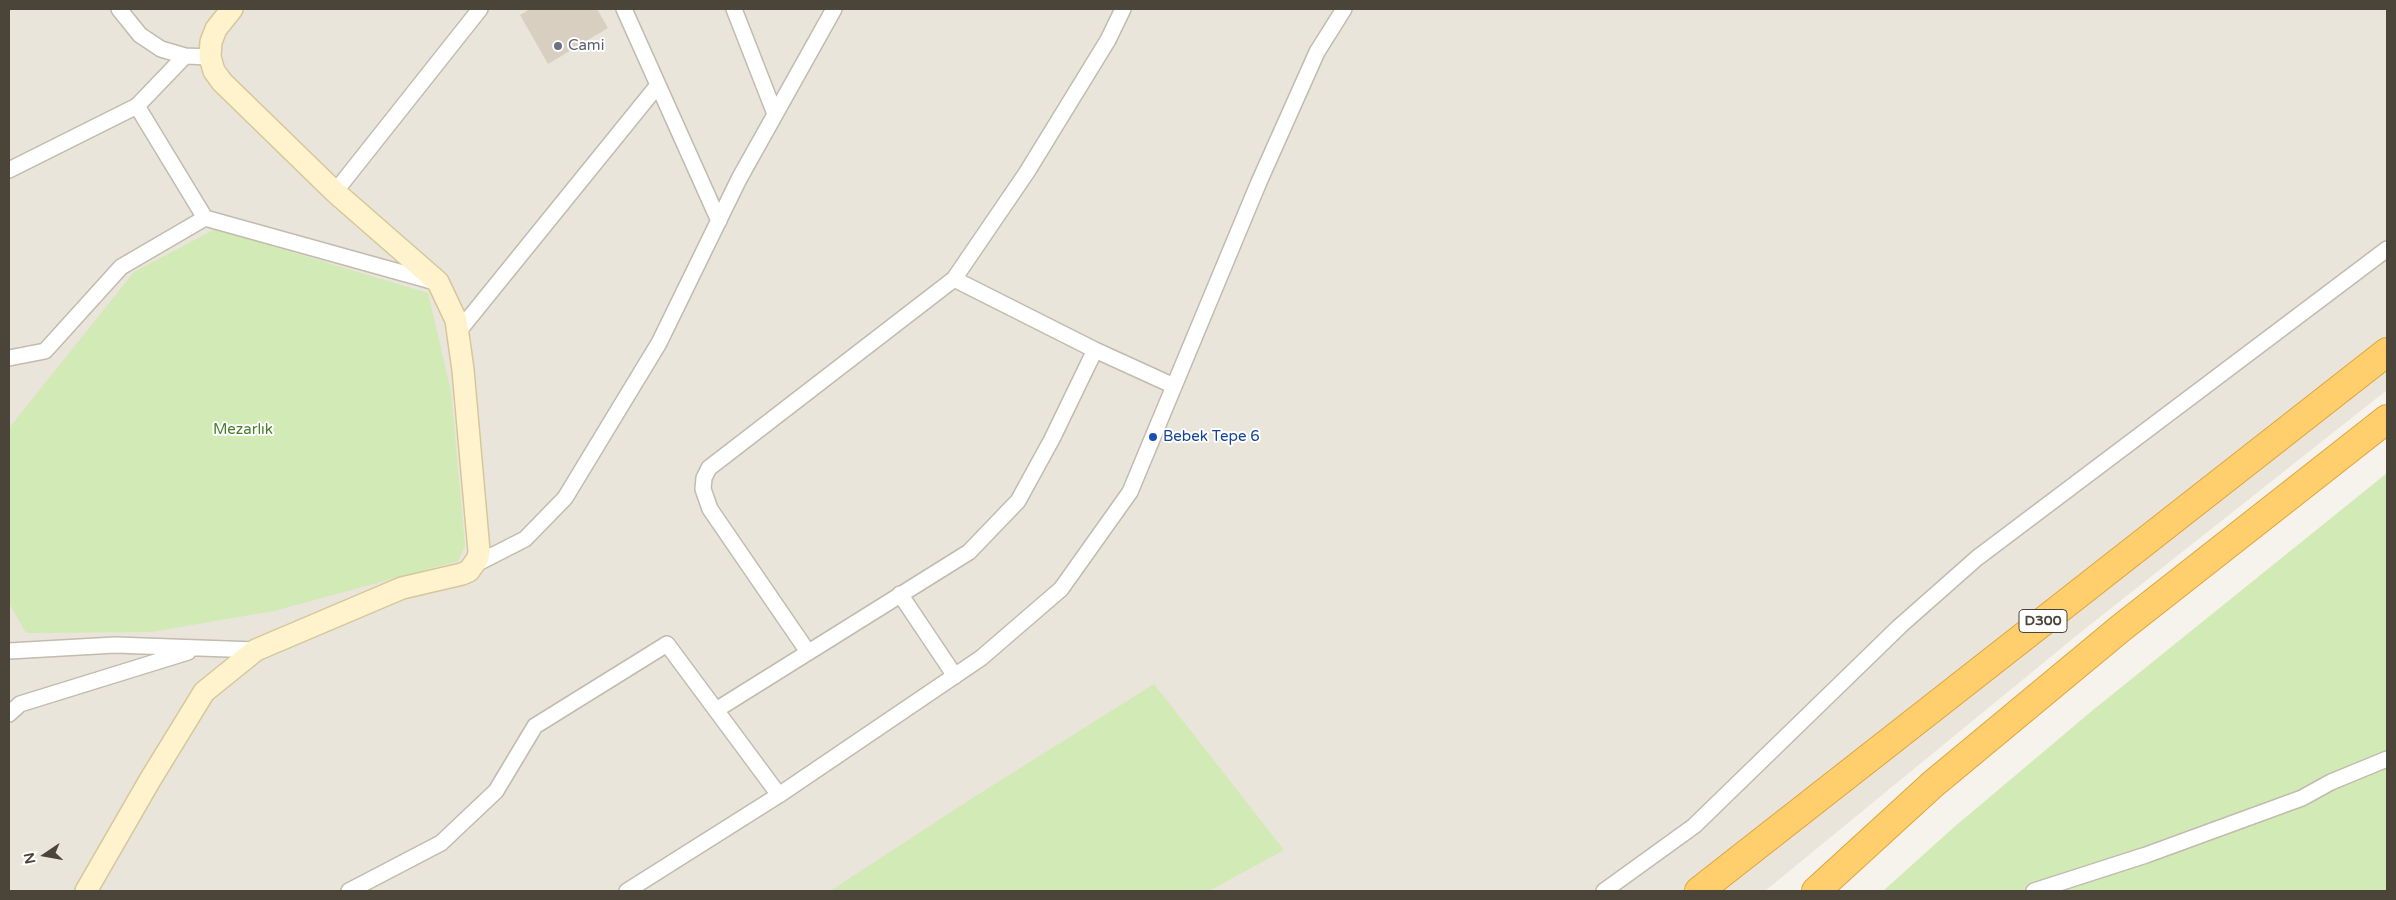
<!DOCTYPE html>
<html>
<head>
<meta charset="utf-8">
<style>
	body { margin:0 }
	#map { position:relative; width:2396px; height:900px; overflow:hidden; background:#f6f3ec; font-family:"Varela Round",sans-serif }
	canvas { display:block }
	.frame { position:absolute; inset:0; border:10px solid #4b4439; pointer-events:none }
	.north { position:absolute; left:20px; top:830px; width:50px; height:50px; -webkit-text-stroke:4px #fff; paint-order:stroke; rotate:258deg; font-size:14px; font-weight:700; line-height:20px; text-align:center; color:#4b4439 }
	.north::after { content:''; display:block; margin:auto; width:18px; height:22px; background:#4b4439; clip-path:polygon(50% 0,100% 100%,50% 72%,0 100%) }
</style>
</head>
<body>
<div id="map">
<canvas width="2396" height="900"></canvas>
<div class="frame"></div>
<div class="north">N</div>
</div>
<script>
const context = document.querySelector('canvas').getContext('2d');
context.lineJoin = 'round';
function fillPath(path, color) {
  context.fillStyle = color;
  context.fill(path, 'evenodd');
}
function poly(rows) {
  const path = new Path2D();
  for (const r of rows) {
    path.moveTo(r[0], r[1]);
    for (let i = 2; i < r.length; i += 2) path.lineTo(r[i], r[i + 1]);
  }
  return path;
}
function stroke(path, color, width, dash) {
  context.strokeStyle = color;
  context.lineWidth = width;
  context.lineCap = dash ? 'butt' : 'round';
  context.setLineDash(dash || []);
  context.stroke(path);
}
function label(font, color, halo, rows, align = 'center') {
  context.font = font + ' "Varela Round",sans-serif';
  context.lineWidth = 4;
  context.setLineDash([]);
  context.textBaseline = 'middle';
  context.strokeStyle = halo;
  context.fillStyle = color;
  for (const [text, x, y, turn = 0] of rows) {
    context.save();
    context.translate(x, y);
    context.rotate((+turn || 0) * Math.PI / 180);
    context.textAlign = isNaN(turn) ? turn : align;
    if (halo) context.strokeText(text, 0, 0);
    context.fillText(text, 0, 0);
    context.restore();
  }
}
const residential = poly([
	[9,9,2387,9,2387,390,2081,632,1765,891,9,891]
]);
const green = poly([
	[215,229,428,293,451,391,465,546,458,561,274,611,151,632,26,633,9,603,9,428,134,272],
	[2387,473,2387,891,1883,891,1953,828,2093,710],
	[1154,684,1284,850,1209,891,830,891,971,799]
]);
const building = poly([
	[530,9,597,9,608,28,548,64,520,15]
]);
const street = poly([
	[119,9,140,35,161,49,185,56,210,57],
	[624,9,719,221],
	[734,9,775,114],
	[137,106,205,218],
	[9,170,137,106,185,56],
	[335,192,480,9],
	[954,279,1095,350,1174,386],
	[458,332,658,85],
	[9,358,45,351,121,267,205,218,435,282],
	[474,565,525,539,565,498,659,343,739,179,834,9],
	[900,594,955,676],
	[9,651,115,645,256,650],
	[808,652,710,509,703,489,704,478,709,468,954,279,1027,172,1108,40,1123,9],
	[716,710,969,552,1018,501,1052,439,1095,350],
	[9,714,20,704,188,652],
	[349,891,441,843,496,791,535,726,667,644,779,795],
	[627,891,779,795,981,658,1061,589,1130,492,1259,182,1317,52,1344,9],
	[1604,891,1694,826,1900,626,1977,558,2387,249],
	[2034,891,2146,855,2302,798,2331,782,2387,759]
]);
const secondary = poly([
	[86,891,150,780,204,692,256,650,402,588,462,574,469,571,478,558,479,551,463,370,456,320,438,282,335,192,222,82,214,71,210,57,211,42,216,29,232,9]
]);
const highway = poly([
	[1699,891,2387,352],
	[1816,891,1933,784,2121,628,2387,419]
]);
const markers = [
	[558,46,5,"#6b7280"],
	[1153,437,5,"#1a4fb4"]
];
const shields = [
	[2043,621,48]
];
const shieldNames = [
	["D300",2043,621]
];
const worshipNames = [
	["Cami",568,46]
];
const parkNames = [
	["Mezarlık",243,430]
];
const transitNames = [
	["Bebek Tepe 6",1163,437]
];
fillPath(residential, '#eae5da');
fillPath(green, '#d2eab5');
fillPath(building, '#d8cfc1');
stroke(street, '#c2bbae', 18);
stroke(secondary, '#d6c79b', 24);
stroke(highway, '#e0a43c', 30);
stroke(street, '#fff', 15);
stroke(secondary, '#fff3cd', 21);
stroke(highway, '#ffcf6e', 28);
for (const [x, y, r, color] of markers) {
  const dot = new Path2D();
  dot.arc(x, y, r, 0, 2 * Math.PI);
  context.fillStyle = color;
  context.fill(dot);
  stroke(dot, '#fff', 2);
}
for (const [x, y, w] of shields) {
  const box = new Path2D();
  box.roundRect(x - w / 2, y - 11.5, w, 23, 4);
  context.fillStyle = '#fff';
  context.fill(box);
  stroke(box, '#4b4439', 1);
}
label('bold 14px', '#4b4439', null, shieldNames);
label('15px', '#5b616d', '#fff', worshipNames, 'left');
label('15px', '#4a7f2a', '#fff', parkNames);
label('15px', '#164399', '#fff', transitNames, 'left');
</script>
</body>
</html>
